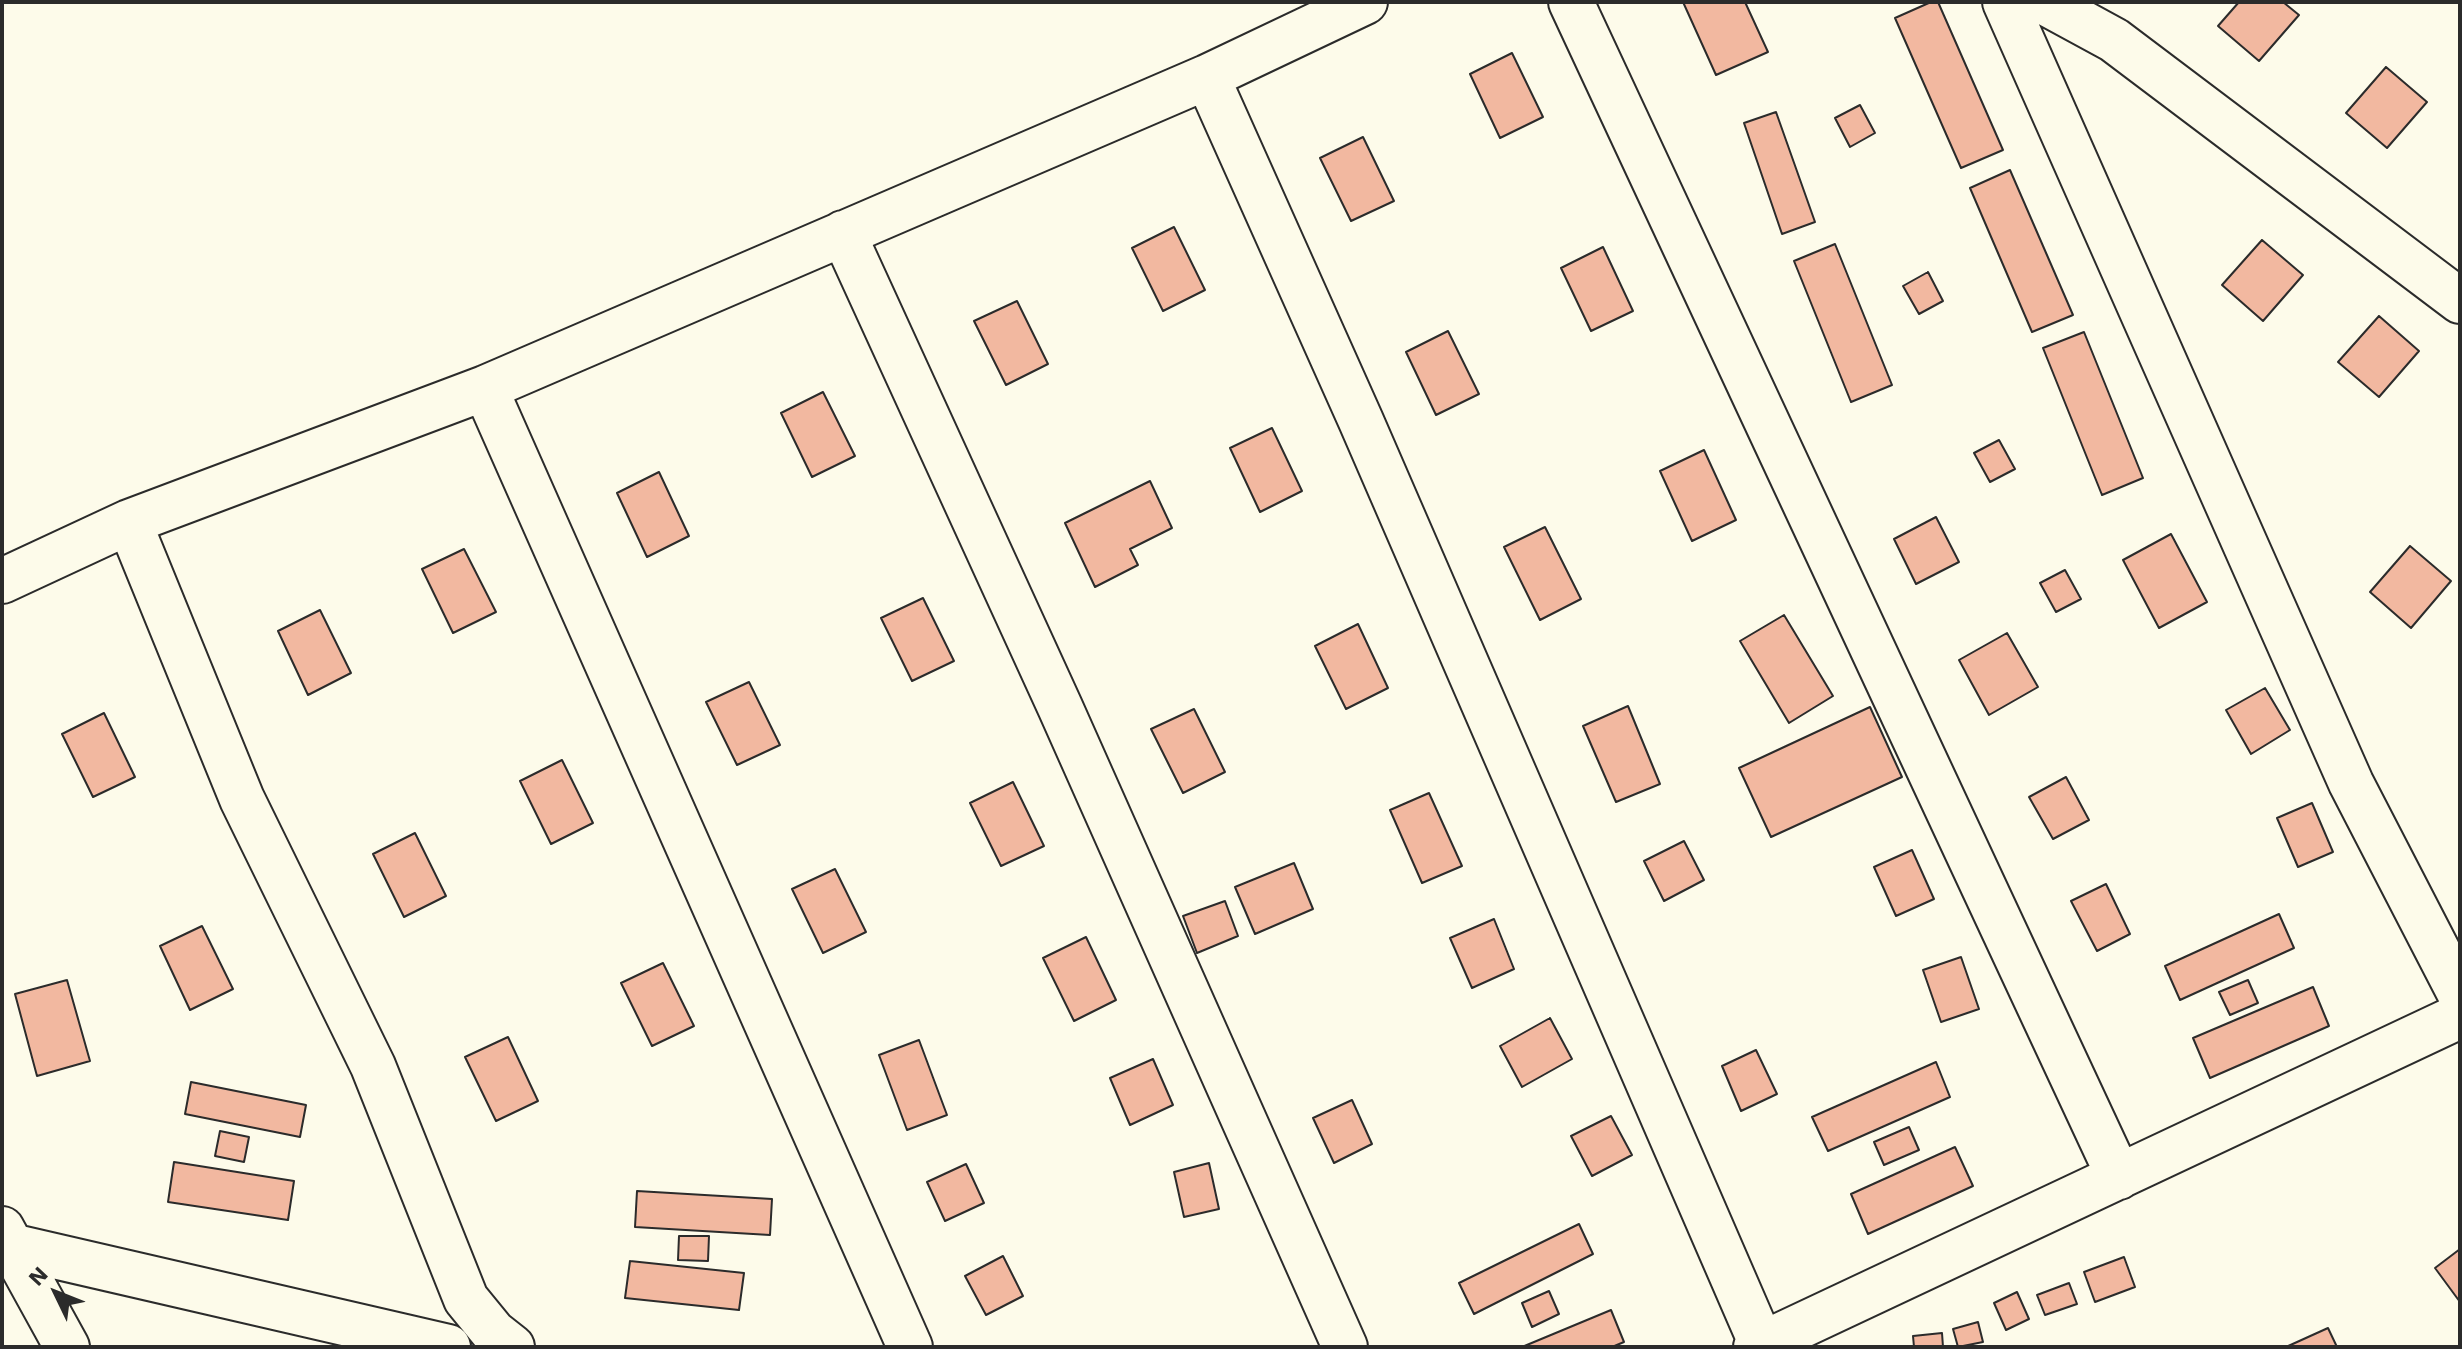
<!DOCTYPE html>
<html>
<head>
<meta charset="utf-8">
<style>
	body { margin:0 }
	#map { position:relative; width:2462px; height:1349px; overflow:hidden; background:#fdfbea; font-family:"Work Sans",sans-serif }
	canvas { display:block }
	.frame { position:absolute; inset:0; border:4px solid #2b2b2b; pointer-events:none }
	.north { position:absolute; left:16px; top:1253px; width:80px; height:80px; -webkit-text-stroke:6px #fdfbea; paint-order:stroke; rotate:313deg; font-size:22px; font-weight:700; line-height:32px; text-align:center; color:#2b2b2b }
	.north::after { content:''; display:block; margin:auto; width:28px; height:36px; background:#2b2b2b; clip-path:polygon(50% 0,100% 100%,50% 72%,0 100%) }
</style>
</head>
<body>
<div id="map">
<canvas width="2462" height="1349"></canvas>
<div class="frame"></div>
<div class="north">N</div>
</div>
<script>
const context = document.querySelector('canvas').getContext('2d');
context.lineJoin = 'round';
function fillPath(path, color) {
  context.fillStyle = color;
  context.fill(path, 'evenodd');
}
function poly(rows) {
  const path = new Path2D();
  for (const r of rows) {
    path.moveTo(r[0], r[1]);
    for (let i = 2; i < r.length; i += 2) path.lineTo(r[i], r[i + 1]);
  }
  return path;
}
function stroke(path, color, width, dash) {
  context.strokeStyle = color;
  context.lineWidth = width;
  context.lineCap = dash ? 'butt' : 'round';
  context.setLineDash(dash || []);
  context.stroke(path);
}
const building = poly([
	[1683,2,1745,2,1768,52,1716,75,1683,2],
	[1931,2,1938,2,2003,150,1961,168,1895,18,1931,2],
	[2239,2,2283,2,2299,15,2259,61,2218,26,2239,2],
	[1512,53,1543,117,1500,138,1470,74,1512,53],
	[2386,67,2427,102,2387,148,2346,113,2386,67],
	[1860,105,1875,133,1850,147,1835,118,1860,105],
	[1776,112,1815,222,1782,234,1744,123,1776,112],
	[1363,137,1394,201,1351,221,1320,158,1363,137],
	[2010,170,2073,315,2032,332,1970,188,2010,170],
	[1174,227,1205,290,1163,311,1132,248,1174,227],
	[2262,240,2303,275,2263,321,2222,285,2262,240],
	[1835,244,1892,385,1851,402,1794,261,1835,244],
	[1603,247,1633,311,1591,331,1561,268,1603,247],
	[1928,272,1943,301,1919,314,1903,286,1928,272],
	[1017,301,1048,364,1006,385,974,321,1017,301],
	[2379,316,2419,351,2379,397,2338,362,2379,316],
	[1448,331,1479,394,1436,415,1406,352,1448,331],
	[2084,332,2143,478,2102,495,2043,348,2084,332],
	[823,392,855,456,812,477,781,413,823,392],
	[1272,428,1302,491,1260,512,1230,448,1272,428],
	[1999,440,2015,469,1990,482,1974,453,1999,440],
	[1704,450,1736,520,1692,541,1660,471,1704,450],
	[659,472,689,536,647,557,617,493,659,472],
	[1150,481,1172,528,1130,549,1138,565,1095,587,1065,523,1150,481],
	[1936,517,1959,562,1916,584,1894,539,1936,517],
	[1545,527,1581,599,1540,620,1504,547,1545,527],
	[2171,534,2207,602,2159,628,2123,560,2171,534],
	[2410,546,2451,581,2411,628,2370,592,2410,546],
	[464,549,496,612,453,633,422,569,464,549],
	[2065,570,2081,599,2056,612,2040,583,2065,570],
	[923,598,954,661,912,681,881,618,923,598],
	[320,610,351,673,308,695,278,631,320,610],
	[1784,615,1833,696,1789,723,1740,641,1784,615],
	[1358,624,1388,688,1346,709,1315,646,1358,624],
	[2007,633,2038,687,1989,715,1959,660,2007,633],
	[749,682,780,745,737,765,706,702,749,682],
	[2265,688,2290,730,2251,754,2226,710,2265,688],
	[1628,706,1660,784,1616,802,1583,726,1628,706],
	[1870,707,1902,777,1771,837,1739,768,1870,707],
	[1194,709,1225,772,1183,793,1151,729,1194,709],
	[104,713,135,777,93,797,62,734,104,713],
	[562,760,593,823,551,844,520,781,562,760],
	[2066,777,2089,820,2053,839,2029,797,2066,777],
	[1013,782,1044,846,1001,866,970,803,1013,782],
	[1429,793,1462,866,1422,883,1390,810,1429,793],
	[2312,803,2333,852,2298,867,2277,818,2312,803],
	[415,833,446,896,404,917,373,854,415,833],
	[1684,841,1704,880,1664,901,1644,861,1684,841],
	[1912,850,1934,899,1896,916,1874,867,1912,850],
	[1294,863,1313,909,1255,934,1235,887,1294,863],
	[835,869,866,932,823,953,792,889,835,869],
	[2106,884,2130,934,2097,951,2071,901,2106,884],
	[1225,901,1238,936,1197,953,1183,916,1225,901],
	[2279,914,2294,948,2180,1000,2165,966,2279,914],
	[1494,919,1514,969,1472,988,1450,938,1494,919],
	[202,926,233,989,190,1010,160,946,202,926],
	[1086,937,1116,1000,1074,1021,1043,958,1086,937],
	[1961,957,1979,1009,1941,1022,1923,970,1961,957],
	[663,963,694,1026,652,1046,621,983,663,963],
	[67,980,90,1061,37,1076,15,994,67,980],
	[2248,980,2258,1003,2230,1015,2219,992,2248,980],
	[2313,987,2329,1026,2210,1078,2193,1038,2313,987],
	[1550,1018,1572,1059,1522,1087,1500,1046,1550,1018],
	[508,1037,538,1101,496,1121,465,1057,508,1037],
	[919,1040,947,1115,907,1130,879,1055,919,1040],
	[1756,1050,1777,1094,1741,1111,1722,1066,1756,1050],
	[1153,1059,1173,1105,1130,1125,1110,1078,1153,1059],
	[1936,1062,1950,1097,1828,1151,1812,1117,1936,1062],
	[191,1082,306,1105,300,1137,185,1114,191,1082],
	[1352,1100,1372,1144,1334,1163,1313,1118,1352,1100],
	[1611,1116,1632,1155,1592,1176,1571,1136,1611,1116],
	[1909,1127,1919,1150,1884,1165,1874,1142,1909,1127],
	[220,1131,249,1137,244,1162,215,1156,220,1131],
	[1955,1147,1973,1186,1868,1234,1851,1194,1955,1147],
	[174,1162,294,1181,288,1220,168,1202,174,1162],
	[1209,1163,1219,1209,1184,1217,1174,1172,1209,1163],
	[966,1164,984,1203,945,1221,927,1182,966,1164],
	[637,1191,772,1199,770,1235,635,1227,637,1191],
	[1579,1224,1593,1254,1474,1314,1459,1283,1579,1224],
	[679,1236,709,1236,708,1261,678,1260,679,1236],
	[2460,1249,2460,1302,2435,1268,2460,1249],
	[1003,1256,1023,1296,986,1315,965,1276,1003,1256],
	[2124,1257,2135,1287,2095,1302,2084,1272,2124,1257],
	[630,1261,744,1273,739,1310,625,1298,630,1261],
	[2069,1283,2077,1304,2045,1315,2037,1295,2069,1283],
	[1549,1291,1559,1314,1532,1327,1522,1303,1549,1291],
	[2017,1292,2029,1319,2006,1330,1994,1303,2017,1292],
	[1611,1310,1624,1342,1612,1347,1522,1347,1611,1310],
	[1978,1322,1983,1342,1958,1347,1953,1329,1978,1322],
	[2328,1328,2337,1347,2286,1347,2328,1328],
	[1942,1333,1943,1347,1914,1347,1913,1336,1942,1333]
]);
const minor = poly([
	[1571,2,2119,1177],
	[2005,2,2351,783,2460,994],
	[2044,2,2114,40,2460,301],
	[1207,77,1361,421,1762,1345],
	[843,233,1060,707,1345,1347],
	[485,388,910,1347],
	[129,522,242,799,373,1066,466,1299,493,1332,512,1347],
	[2,581,129,522,485,388,1207,77,1365,2],
	[2,1229,67,1347],
	[2,1244,448,1347],
	[1756,1347,2460,1016]
]);
fillPath(building, '#f2b8a0');
stroke(building, '#2b2b2b', 2);
stroke(minor, '#2b2b2b', 48);
stroke(minor, '#fdfbea', 44);
</script>
</body>
</html>
